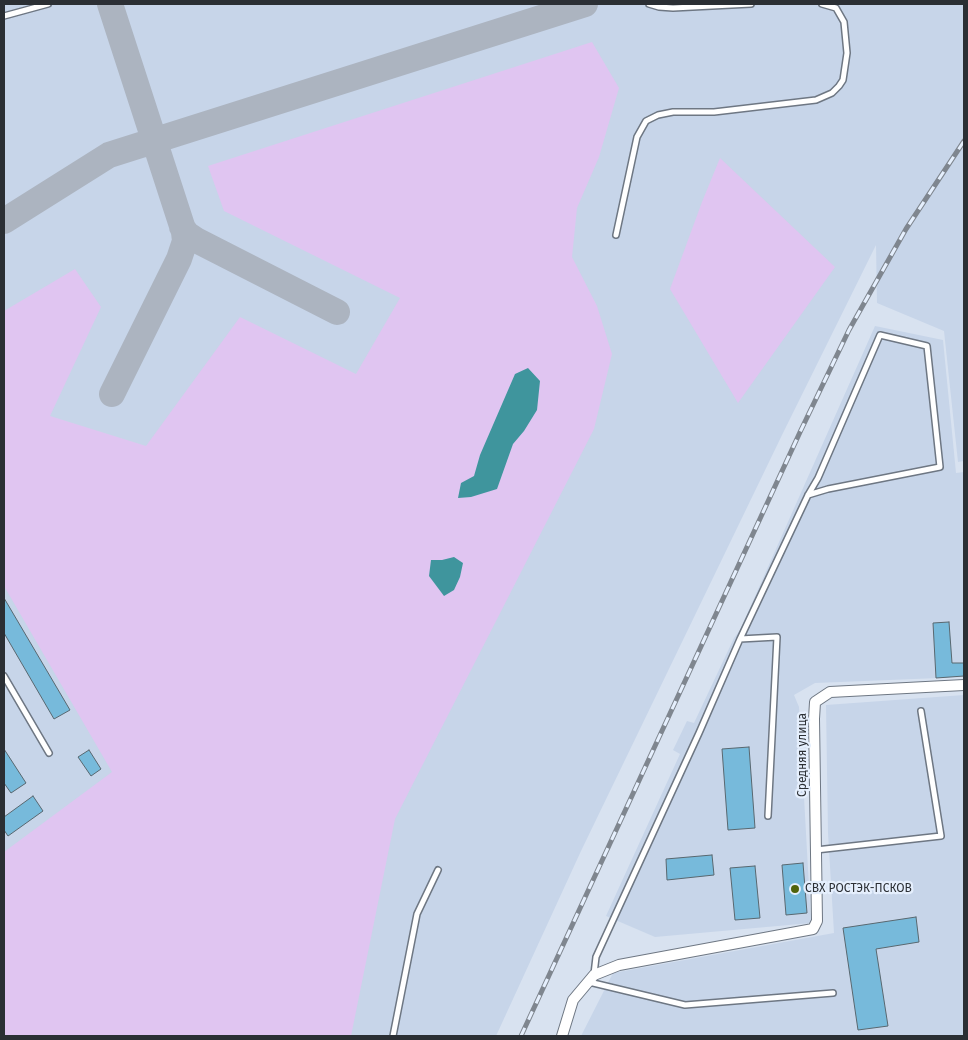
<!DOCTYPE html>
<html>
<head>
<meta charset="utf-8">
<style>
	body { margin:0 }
	#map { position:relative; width:968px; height:1040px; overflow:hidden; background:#d8e2f0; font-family:"Fira Sans",sans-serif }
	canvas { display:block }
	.frame { position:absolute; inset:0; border:5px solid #2b2f34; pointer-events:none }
</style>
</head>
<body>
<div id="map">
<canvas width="968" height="1040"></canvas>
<div class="frame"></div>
</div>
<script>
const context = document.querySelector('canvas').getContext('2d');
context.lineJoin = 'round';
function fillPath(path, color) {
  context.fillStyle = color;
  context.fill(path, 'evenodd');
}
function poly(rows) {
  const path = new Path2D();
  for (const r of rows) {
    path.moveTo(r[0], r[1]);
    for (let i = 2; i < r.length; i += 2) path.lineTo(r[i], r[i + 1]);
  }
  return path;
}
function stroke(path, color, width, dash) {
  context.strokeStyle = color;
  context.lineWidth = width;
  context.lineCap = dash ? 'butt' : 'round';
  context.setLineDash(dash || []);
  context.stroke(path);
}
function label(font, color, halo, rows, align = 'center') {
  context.font = font + ' "Fira Sans",sans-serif';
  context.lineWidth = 4.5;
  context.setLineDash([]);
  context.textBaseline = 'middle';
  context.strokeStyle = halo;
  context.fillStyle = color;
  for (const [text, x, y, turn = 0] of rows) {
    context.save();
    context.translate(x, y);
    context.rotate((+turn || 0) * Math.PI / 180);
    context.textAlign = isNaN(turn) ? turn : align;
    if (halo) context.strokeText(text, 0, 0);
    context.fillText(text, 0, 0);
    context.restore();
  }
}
const built = poly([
	[4,4,964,4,964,461,958,462,944,331,877,303,876,245,783,433,581,851,496,1036,4,1036],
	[875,326,943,340,956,473,964,472,964,677,815,683,794,695,799,707,811,923,655,937,606,916,680,754,673,750,687,721,694,723,734,638,740,630],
	[964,695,964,1036,581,1036,613,973,834,933,828,833,826,705]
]);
const green = poly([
	[592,42,619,88,599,157,577,208,572,257,597,306,612,354,594,429,395,819,351,1036,4,1036,4,852,112,772,4,586,4,311,75,269,101,307,50,416,146,446,240,317,356,374,400,298,224,211,208,166],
	[720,158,835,267,738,403,670,289,702,202]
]);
const water = poly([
	[528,368,540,381,537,410,524,431,513,444,497,489,471,497,458,498,461,483,474,476,480,455,515,374],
	[454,557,463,563,460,577,454,590,444,596,429,576,431,560,442,560]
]);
const taxiway = poly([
	[110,4,184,232,185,241,179,259,112,394],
	[4,221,109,155,585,4],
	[182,227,187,234,196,240,337,312]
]);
const building = poly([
	[4,598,70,710,54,719,4,633,4,598],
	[949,622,952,663,964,663,964,676,936,678,933,623,949,622],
	[749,747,755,828,728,830,722,749,749,747],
	[4,749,26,783,11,793,4,783,4,749],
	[89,750,101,769,91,776,78,757,89,750],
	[33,796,43,811,8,836,4,830,4,817,33,796],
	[712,855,714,875,667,880,666,859,712,855],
	[803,863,807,913,786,915,782,865,803,863],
	[755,866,760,918,735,920,730,868,755,866],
	[916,917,919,942,876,949,888,1026,858,1030,843,928,916,917]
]);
const service = poly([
	[649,4,659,7,673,8,751,4],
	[4,16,48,4],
	[616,235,637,137,646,121,658,115,673,112,714,112,816,100,832,93,839,86,843,80,847,53,844,22,836,8,822,4],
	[740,639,808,495,818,478,880,335,927,346,940,467,828,489,808,495],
	[4,676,49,753],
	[816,850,941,836,921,711],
	[594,974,596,957,699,733,740,639,777,637,768,816],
	[589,982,685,1005,833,993],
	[393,1036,417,914,438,870]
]);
const minor = poly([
	[562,1036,573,1000,594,975,619,965,813,929,817,921,814,719,815,702,830,692,964,685]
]);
const rail = poly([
	[521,1036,801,430,849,330,906,229,964,141]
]);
const markers = [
	[795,889,5,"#50630b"]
];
const streetNames = [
	["Средняя улица",803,755,-90]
];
const poiNames = [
	["СВХ РОСТЭК-ПСКОВ",805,889]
];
fillPath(built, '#c7d5e9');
fillPath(green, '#e0c5f1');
fillPath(water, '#3f959d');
stroke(taxiway, '#acb4c0', 26);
fillPath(building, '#77badb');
stroke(building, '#596870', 1);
stroke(service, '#6e7783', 8);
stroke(minor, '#6e7783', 12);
stroke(service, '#fff', 5);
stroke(minor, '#fff', 10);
stroke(rail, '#7f868f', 5);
stroke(rail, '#e5effd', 3, [9]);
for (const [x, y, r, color] of markers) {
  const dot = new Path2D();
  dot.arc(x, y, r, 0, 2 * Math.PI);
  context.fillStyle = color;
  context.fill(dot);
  stroke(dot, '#e5effd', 2);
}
label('12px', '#2b2f34', '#e5effd', streetNames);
label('12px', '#2b2f34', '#e5effd', poiNames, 'left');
</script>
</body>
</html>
